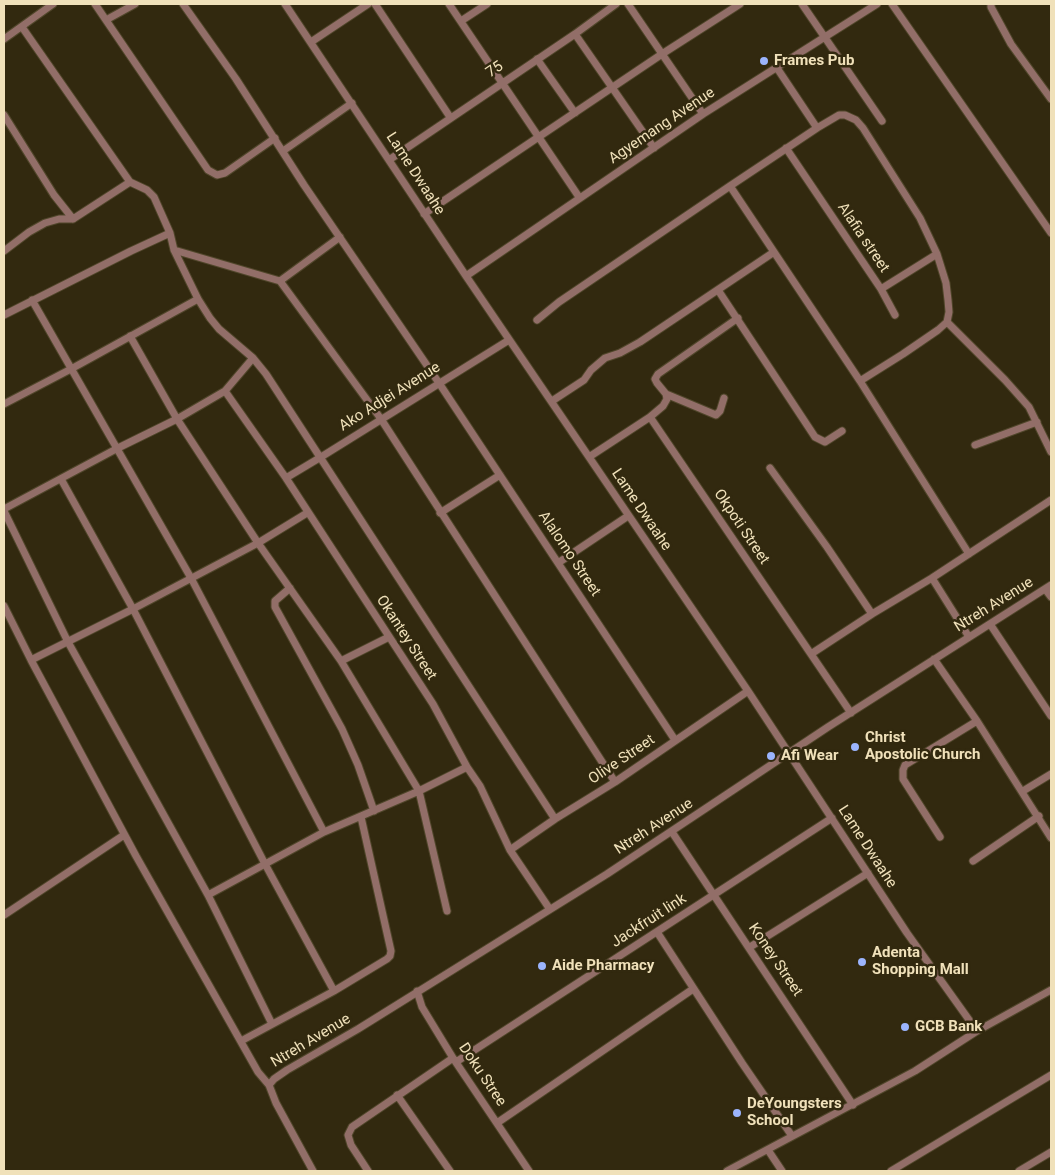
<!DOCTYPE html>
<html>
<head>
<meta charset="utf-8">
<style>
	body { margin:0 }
	#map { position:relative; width:1055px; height:1175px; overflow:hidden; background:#32290f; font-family:Roboto,sans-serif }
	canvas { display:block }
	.frame { position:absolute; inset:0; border:5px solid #f0e1ba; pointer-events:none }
</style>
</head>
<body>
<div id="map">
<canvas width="1055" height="1175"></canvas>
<div class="frame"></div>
</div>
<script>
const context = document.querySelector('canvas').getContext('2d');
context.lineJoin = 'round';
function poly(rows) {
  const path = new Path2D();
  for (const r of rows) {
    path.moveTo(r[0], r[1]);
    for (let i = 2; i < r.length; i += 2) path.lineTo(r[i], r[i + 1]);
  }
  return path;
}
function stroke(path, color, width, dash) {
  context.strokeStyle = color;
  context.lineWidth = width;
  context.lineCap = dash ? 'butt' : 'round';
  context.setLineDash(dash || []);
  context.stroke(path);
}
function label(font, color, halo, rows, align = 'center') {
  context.font = font + ' Roboto,sans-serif';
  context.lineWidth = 5;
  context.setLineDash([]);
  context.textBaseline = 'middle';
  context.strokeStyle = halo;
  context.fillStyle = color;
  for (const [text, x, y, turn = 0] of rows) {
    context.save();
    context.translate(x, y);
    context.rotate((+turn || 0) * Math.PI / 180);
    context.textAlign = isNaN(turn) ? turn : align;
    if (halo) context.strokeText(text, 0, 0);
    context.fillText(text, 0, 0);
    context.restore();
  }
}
const minor = poly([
	[95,4,208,170,217,175,225,173,275,138],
	[183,4,236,79,304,185,439,383,675,740],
	[285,4,466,276,748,691,907,933,977,1031],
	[375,4,450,117],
	[449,4,579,197],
	[628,4,703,114],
	[802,4,882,121],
	[892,4,1051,233],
	[991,4,991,7,1011,44,1051,99],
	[106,20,135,4],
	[461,21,487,4],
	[22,27,130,182],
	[575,34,654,148],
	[4,39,53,4],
	[311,42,368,4],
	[537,59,575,113],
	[777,68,817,128],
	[4,115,54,195,73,219,130,182,147,190,154,197,170,233,174,250,198,299,210,318,219,329,253,358,266,374,555,819],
	[786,148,881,289,937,254],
	[283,151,352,103],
	[389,160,575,34,616,4],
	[730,186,860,381,969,554],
	[424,214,662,54,740,4],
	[174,250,280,281,340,237],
	[4,251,29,232,45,223,59,219,73,219],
	[466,276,703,114,877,4],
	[280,281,381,419,615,782],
	[881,289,895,315],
	[718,290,815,437,825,442,842,431],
	[32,300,191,578,324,832],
	[4,315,131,251,170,233],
	[537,320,559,302,730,186,817,128,839,115,845,115,856,120,863,128,920,218,937,254,946,283,948,300,949,312,947,322,938,330,903,354,860,381],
	[947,322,1005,380,1029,407,1051,452],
	[130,336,177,419,258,543,341,661,419,791,447,911],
	[225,391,286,478,433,704,467,767,480,786,510,850,549,908],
	[666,394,716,415,720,411,724,398],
	[552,401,584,380,591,370,605,358,620,353,640,342,774,252],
	[4,404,71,369,198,299],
	[650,417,663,406,667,399,666,394,657,383,655,379,658,374,738,318],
	[975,445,1037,422],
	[589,457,650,417,851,713],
	[770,468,827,547,872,614],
	[286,478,321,457,509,340],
	[61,479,133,609,265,864,334,991],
	[4,509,118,448,177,419,225,391,253,358],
	[4,511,68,642,208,895,272,1024],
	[440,513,500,475],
	[558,563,628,516],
	[932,578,969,637],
	[290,588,275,601,275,607,342,729,358,765,374,811],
	[1045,589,1051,597],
	[4,606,31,660,136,856,258,1072,269,1085,276,1103,313,1171],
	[990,624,1051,716],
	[811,654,872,614,932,578,1051,500],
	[934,659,977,721,1051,838],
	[31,660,133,609,258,543,307,513],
	[341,661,389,637],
	[1023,791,1051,774],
	[672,832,853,1105],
	[940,837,903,779,903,770,905,765,977,721],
	[510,850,555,819,615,782,748,691],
	[973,861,1039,816],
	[208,895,324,832,419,791,467,767],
	[4,915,124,835],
	[657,932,742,1063,792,1136],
	[750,947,868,873],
	[417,991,422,1007,453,1058,529,1171],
	[241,1041,334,991,387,959,390,956,391,951,361,817],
	[456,1062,832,818],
	[269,1085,274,1079,287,1070,358,1029,607,874,828,727,1051,585],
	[397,1095,450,1171],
	[497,1123,693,989],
	[768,1150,782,1171],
	[368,1171,351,1145,348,1135,352,1127,453,1058],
	[727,1171,915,1071,977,1031,1051,990],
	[891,1171,1051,1075],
	[1019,1171,1051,1152]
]);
const markers = [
	[764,61,5,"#9bb4fd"],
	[855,747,5,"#9bb4fd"],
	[771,756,5,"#9bb4fd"],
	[862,962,5,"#9bb4fd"],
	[542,966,5,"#9bb4fd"],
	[905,1027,5,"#9bb4fd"],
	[737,1113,5,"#9bb4fd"]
];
const poiNames = [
	["Frames Pub",774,61],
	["Christ",865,738],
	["Apostolic Church",865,755],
	["Afi Wear",781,756],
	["Adenta",872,953],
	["Shopping Mall",872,970],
	["Aide Pharmacy",552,966],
	["GCB Bank",915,1027],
	["DeYoungsters",747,1104],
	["School",747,1121]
];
const streetNames = [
	["75",495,70,-34],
	["Agyemang Avenue",662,126,-34],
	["Lame Dwaahe",415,174,57],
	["Alafia street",863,238,56],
	["Ako Adjei Avenue",390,397,-32],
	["Lame Dwaahe",641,510,56],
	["Okpoti Street",741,527,56],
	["Alalomo Street",569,554,56],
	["Ntreh Avenue",994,605,-32],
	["Okantey Street",406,638,57],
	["Olive Street",622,760,-34],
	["Ntreh Avenue",654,827,-33],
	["Lame Dwaahe",867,847,57],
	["Jackfruit link",649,921,-33],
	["Koney Street",775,960,56],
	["Ntreh Avenue",311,1041,-31],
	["Doku Stree",482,1075,56]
];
stroke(minor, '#50462a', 9);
stroke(minor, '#926e68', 7);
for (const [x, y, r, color] of markers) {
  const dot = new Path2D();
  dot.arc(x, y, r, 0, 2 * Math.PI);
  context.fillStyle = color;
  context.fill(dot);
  stroke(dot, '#32290f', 2);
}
label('bold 15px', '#f0e1ba', '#32290f', poiNames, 'left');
label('15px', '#f0e1ba', '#32290f', streetNames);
</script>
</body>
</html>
